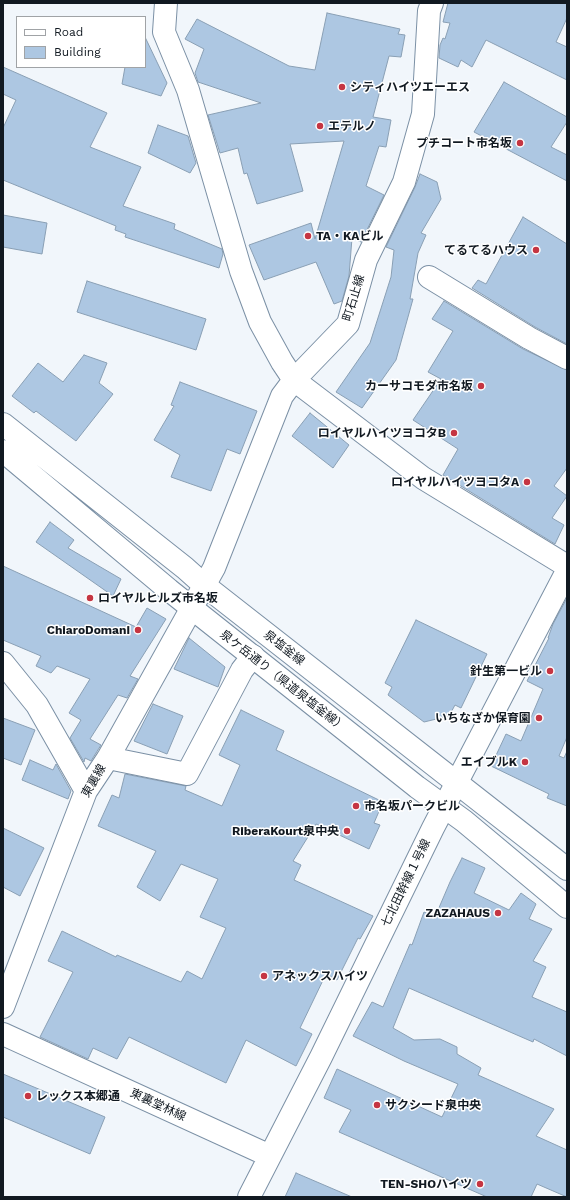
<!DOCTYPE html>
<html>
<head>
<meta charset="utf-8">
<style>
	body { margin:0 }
	#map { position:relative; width:570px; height:1200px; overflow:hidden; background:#f1f6fb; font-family:"Work Sans",sans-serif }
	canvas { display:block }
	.frame { position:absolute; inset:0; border:4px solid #111921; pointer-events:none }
	.legend { position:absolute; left:16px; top:16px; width:130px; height:52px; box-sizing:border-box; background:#fff; border:1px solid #a0a3a6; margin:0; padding:5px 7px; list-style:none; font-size:12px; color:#111921 }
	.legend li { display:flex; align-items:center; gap:8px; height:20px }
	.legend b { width:20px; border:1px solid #a0a3a6 }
</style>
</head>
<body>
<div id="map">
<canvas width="570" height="1200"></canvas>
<div class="frame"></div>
<ul class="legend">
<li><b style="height:5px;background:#fff"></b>Road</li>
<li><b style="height:11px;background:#adc7e2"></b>Building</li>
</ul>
</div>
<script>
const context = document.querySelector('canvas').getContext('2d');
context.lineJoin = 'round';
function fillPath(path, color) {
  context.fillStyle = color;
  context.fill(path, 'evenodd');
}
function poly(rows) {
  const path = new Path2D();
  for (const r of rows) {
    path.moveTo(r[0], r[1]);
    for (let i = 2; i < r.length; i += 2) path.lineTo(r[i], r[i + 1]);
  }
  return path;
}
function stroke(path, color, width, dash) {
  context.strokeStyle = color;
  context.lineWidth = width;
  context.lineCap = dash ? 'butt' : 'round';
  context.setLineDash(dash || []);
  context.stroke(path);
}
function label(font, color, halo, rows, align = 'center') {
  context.font = font + ' "Work Sans","Noto Sans JP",sans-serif';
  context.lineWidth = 3;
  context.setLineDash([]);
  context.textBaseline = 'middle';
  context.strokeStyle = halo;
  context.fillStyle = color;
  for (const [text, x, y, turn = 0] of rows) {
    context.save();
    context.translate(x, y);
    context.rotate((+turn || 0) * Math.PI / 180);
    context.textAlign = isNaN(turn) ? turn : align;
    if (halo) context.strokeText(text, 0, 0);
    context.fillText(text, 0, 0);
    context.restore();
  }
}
const building = poly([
	[448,3,567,3,567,18,556,42,567,47,567,80,486,40,472,67,461,60,458,67,439,58,440,45,443,38,445,39,450,23,443,22,448,3],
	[327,13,400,29,398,34,405,35,401,57,389,56,373,117,391,120,386,147,379,146,366,186,384,195,361,242,352,238,349,276,342,301,334,304,316,262,264,280,249,245,311,223,315,239,344,141,290,144,303,191,257,204,247,173,244,174,238,148,220,153,208,115,261,103,198,82,195,73,204,49,185,39,197,19,289,66,315,70,327,13],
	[145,37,167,83,161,96,122,84,125,67,145,67,145,37],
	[3,67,107,113,90,147,141,167,123,206,175,224,174,229,222,249,223,254,219,268,125,237,126,234,115,230,116,226,3,180,3,128,16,100,3,94,3,67],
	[504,82,567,117,567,122,551,147,567,155,567,181,474,132,504,82],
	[158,125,188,136,196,163,190,173,148,153,158,125],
	[420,174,437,182,441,199,421,233,426,235,418,253,410,299,413,299,396,360,362,408,336,392,370,343,391,277,394,250,386,247,415,187,420,174],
	[3,215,47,223,42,254,3,247,3,215],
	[523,217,567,244,567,344,535,327,472,288,478,280,486,284,523,217],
	[87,281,206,319,196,350,77,312,87,281],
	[444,301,523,349,567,370,567,468,554,486,567,496,552,518,564,525,555,544,443,475,458,449,413,420,441,379,428,372,453,331,432,319,444,301],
	[84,355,107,363,99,383,113,394,76,441,36,411,34,413,12,396,38,363,63,382,84,355],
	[180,382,257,411,240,454,227,449,211,491,171,477,180,455,154,440,174,406,171,405,180,382],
	[310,413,349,445,333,468,292,436,310,413],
	[50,522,74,540,68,548,121,579,113,596,36,542,50,522],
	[3,566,136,627,147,608,166,619,130,676,138,679,127,698,118,695,90,739,101,745,91,761,85,758,84,762,70,738,81,720,69,713,90,679,57,666,51,673,36,666,41,656,3,640,3,566],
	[567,598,567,737,559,756,564,758,567,751,567,806,547,798,549,794,491,766,506,734,521,741,543,689,527,681,549,638,548,638,553,624,567,598],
	[416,620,487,654,461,708,455,705,449,716,424,722,388,695,392,687,385,683,416,620],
	[189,638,225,667,218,687,174,669,189,638],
	[153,704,183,716,167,754,134,741,153,704],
	[241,710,284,731,276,750,383,802,374,823,380,825,369,849,316,824,293,861,301,865,294,880,373,916,360,939,358,938,337,980,326,974,300,1028,312,1034,296,1066,246,1040,226,1083,129,1037,117,1059,93,1048,88,1059,40,1037,73,972,48,961,62,931,116,957,117,955,181,982,187,971,202,979,226,928,200,917,218,879,181,864,160,901,137,887,156,851,98,826,112,795,119,798,125,774,186,786,185,790,222,806,240,765,219,755,241,710],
	[3,718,35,730,21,765,3,758,3,718],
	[30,760,53,770,56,764,71,791,68,799,22,780,30,760],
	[3,828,44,848,20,896,3,887,3,828],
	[462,858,485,868,474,893,509,910,521,893,536,904,529,919,552,929,533,961,546,967,532,997,567,1012,567,1056,534,1039,533,1042,409,988,393,1028,414,1040,440,1039,457,1047,457,1054,481,1068,478,1075,554,1109,536,1136,567,1150,567,1197,537,1184,531,1197,487,1197,339,1132,351,1110,324,1098,337,1069,442,1117,458,1084,404,1061,353,1036,372,1002,383,1007,410,944,412,945,424,912,435,917,450,882,462,858],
	[3,1074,105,1117,90,1154,3,1117,3,1074],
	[296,1173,352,1197,285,1197,296,1173]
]);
const minor = poly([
	[166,3,164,32,188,90,241,271,260,322,282,362,294,380,423,478,567,566],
	[429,277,529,338,567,358],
	[3,663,37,705,86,791],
	[108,758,187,774,242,670,253,656],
	[3,1007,86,791,108,758,214,568,282,396,294,380,348,324,366,260,404,182,423,114,429,11,432,3],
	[3,1034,270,1156],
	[249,1197,321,1057,433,828,567,571]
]);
const major = poly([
	[3,424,185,568,204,585,567,869],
	[3,451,169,590,417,787,464,821,567,907]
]);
const markers = [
	[342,87,4,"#c53542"],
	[320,126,4,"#c53542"],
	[520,143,4,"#c53542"],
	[308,236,4,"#c53542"],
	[536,250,4,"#c53542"],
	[481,386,4,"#c53542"],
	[454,433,4,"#c53542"],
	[527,482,4,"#c53542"],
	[90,598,4,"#c53542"],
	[138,630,4,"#c53542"],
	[550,671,4,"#c53542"],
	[539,718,4,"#c53542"],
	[525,762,4,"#c53542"],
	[356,806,4,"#c53542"],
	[347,831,4,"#c53542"],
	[498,913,4,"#c53542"],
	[264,976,4,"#c53542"],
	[28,1096,4,"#c53542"],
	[377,1105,4,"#c53542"],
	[480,1184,4,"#c53542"]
];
const poiNames = [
	["シティハイツエーエス",350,87,"left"],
	["エテルノ",328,126,"left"],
	["プチコート市名坂",512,143],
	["TA・KAビル",316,236,"left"],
	["てるてるハウス",528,250],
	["カーサコモダ市名坂",473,386],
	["ロイヤルハイツヨコタB",446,433],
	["ロイヤルハイツヨコタA",519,482],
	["ロイヤルヒルズ市名坂",98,598,"left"],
	["ChiaroDomani",130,630],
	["針生第一ビル",542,671],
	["いちなざか保育園",531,718],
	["エイブルK",517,762],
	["市名坂パークビル",364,806,"left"],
	["RiberaKourt泉中央",339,831],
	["ZAZAHAUS",490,913],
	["アネックスハイツ",272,976,"left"],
	["レックス本郷通",36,1096,"left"],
	["サクシード泉中央",385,1105,"left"],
	["TEN-SHOハイツ",472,1184]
];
const streetNames = [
	["町石止線",354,298,-73],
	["泉塩釜線",284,648,38],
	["泉ケ岳通り（県道泉塩釜線）",283,681,38],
	["東裏線",94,781,-60],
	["七北田幹線１号線",406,883,-64],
	["東裏堂林線",158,1105,25]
];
fillPath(building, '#adc7e2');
stroke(building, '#899fb4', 1);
stroke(minor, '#7b90a5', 24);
stroke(major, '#7b90a5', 24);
stroke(minor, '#fff', 22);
stroke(major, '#fff', 22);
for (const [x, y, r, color] of markers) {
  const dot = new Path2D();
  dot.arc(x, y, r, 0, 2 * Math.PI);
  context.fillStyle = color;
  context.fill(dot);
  stroke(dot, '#fff', 1.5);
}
label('bold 12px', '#111921', '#fff', poiNames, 'right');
label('12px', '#111921', '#fff', streetNames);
</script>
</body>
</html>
